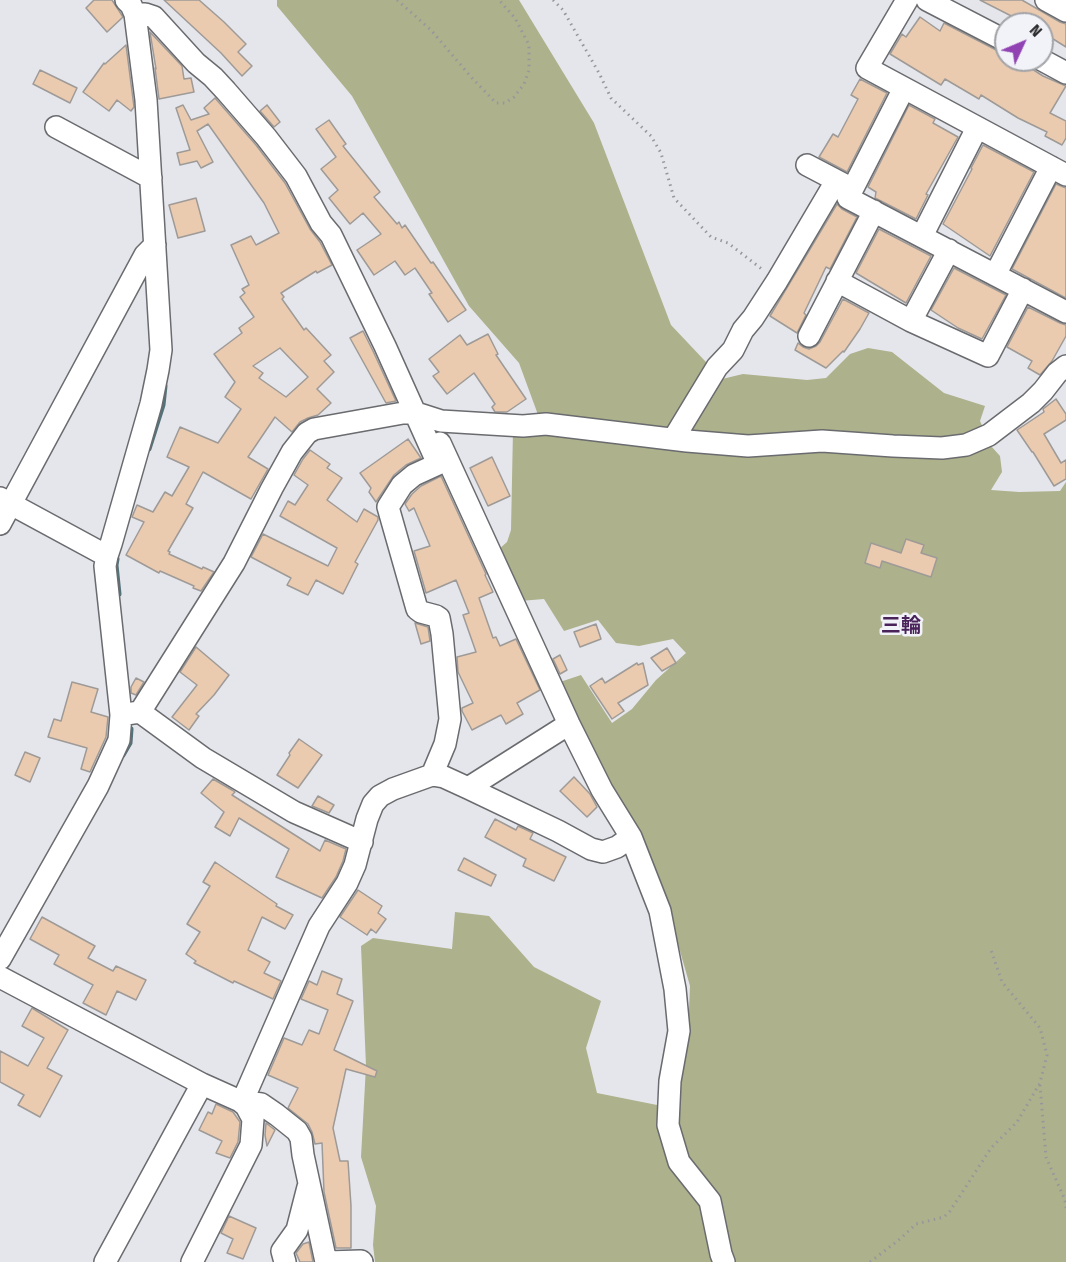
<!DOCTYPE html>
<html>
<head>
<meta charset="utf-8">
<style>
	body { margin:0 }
	#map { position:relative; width:1066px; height:1262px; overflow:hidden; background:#e5e6eb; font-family:"Fira Sans Condensed",sans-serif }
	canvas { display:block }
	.north { position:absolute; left:994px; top:12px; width:60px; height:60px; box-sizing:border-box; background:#f2f3f8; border:2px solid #a2a3a7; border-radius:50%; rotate:46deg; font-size:16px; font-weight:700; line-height:24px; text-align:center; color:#2b2b2d }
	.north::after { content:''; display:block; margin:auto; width:21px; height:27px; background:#9143b4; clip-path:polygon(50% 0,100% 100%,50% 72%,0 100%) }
</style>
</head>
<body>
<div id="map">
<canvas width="1066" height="1262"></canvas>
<div class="north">N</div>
</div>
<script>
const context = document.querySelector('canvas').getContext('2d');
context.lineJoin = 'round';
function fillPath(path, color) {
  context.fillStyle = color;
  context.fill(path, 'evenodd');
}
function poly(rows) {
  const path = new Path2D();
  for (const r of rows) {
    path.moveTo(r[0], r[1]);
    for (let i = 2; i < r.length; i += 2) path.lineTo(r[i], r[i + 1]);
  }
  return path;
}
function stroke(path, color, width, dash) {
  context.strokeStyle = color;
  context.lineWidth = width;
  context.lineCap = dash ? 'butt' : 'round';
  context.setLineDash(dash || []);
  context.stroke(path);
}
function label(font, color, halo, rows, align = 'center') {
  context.font = font + ' "Fira Sans Condensed","Noto Sans JP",sans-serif';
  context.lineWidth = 5;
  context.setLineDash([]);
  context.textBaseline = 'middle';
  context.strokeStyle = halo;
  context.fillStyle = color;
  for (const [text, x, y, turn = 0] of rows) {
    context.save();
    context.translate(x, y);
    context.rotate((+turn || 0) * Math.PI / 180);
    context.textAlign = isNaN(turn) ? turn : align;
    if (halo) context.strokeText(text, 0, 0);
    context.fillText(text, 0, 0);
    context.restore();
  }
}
const forest = poly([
	[277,0,519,0,594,123,671,325,722,379,743,374,807,380,826,378,850,354,868,348,892,352,944,393,985,406,980,421,991,446,1000,456,1002,472,991,490,1019,492,1060,491,1066,482,1066,1262,375,1262,373,1245,376,1206,361,1157,366,1066,361,946,373,938,452,949,455,912,489,916,534,967,601,1001,586,1048,597,1093,662,1106,688,1035,690,986,658,874,612,789,560,682,581,675,612,723,632,709,656,680,686,653,673,639,639,646,616,643,598,620,564,631,544,599,520,601,497,551,507,542,511,530,513,430,538,429,537,412,519,363,469,306,352,96,277,6]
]);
const stream = poly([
	[149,449,163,405,165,386],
	[117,559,116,565,119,594],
	[123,755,130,743,131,729]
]);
const building = poly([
	[94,0,112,0,123,17,107,32,86,8,94,0],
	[164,0,199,0,224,22,246,44,238,52,252,66,242,76,221,53,164,0],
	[980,0,1022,0,1060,22,1066,24,1066,47,1042,32,1042,24,1027,24,980,0],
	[920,17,940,31,944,23,1000,52,1006,54,1006,60,1018,60,1043,76,1066,86,1050,113,1066,121,1066,138,1062,145,1045,136,1047,132,1018,118,981,95,979,99,945,79,941,85,890,54,902,34,906,37,920,17],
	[150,32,182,66,184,79,191,78,194,92,159,99,155,68,156,69,150,32],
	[126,45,134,107,131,111,117,100,109,111,83,92,104,63,105,64,126,45],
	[40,70,77,88,70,103,33,84,40,70],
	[860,79,887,93,847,172,819,157,833,134,838,137,858,99,851,95,860,79],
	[215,98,256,145,285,183,310,229,320,242,332,265,317,273,316,271,281,293,284,297,282,299,304,330,306,328,331,355,324,361,334,372,317,389,331,403,318,415,308,418,300,422,292,432,275,417,248,457,268,469,251,499,203,472,186,504,193,508,168,551,170,552,169,554,202,569,203,567,214,572,201,591,193,588,194,586,160,571,159,573,126,555,144,522,132,517,137,505,153,512,165,492,172,496,189,467,167,457,180,427,218,443,241,409,225,397,235,382,214,354,242,333,239,328,254,317,240,297,245,293,242,289,249,285,231,245,251,236,256,245,279,233,264,203,208,124,197,131,213,162,201,168,197,161,180,165,177,153,190,150,176,108,183,105,191,120,209,114,204,108,215,98],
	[280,348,308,377,286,397,259,378,263,373,253,366,280,348],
	[267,105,280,122,274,127,260,111,267,105],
	[909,105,935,119,933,123,958,137,926,194,928,195,916,219,875,198,876,192,868,187,909,105],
	[329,120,346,144,343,146,380,192,374,197,397,224,399,222,402,228,405,225,431,263,433,262,466,310,448,322,429,294,432,293,415,268,405,275,395,261,374,275,357,250,381,234,363,213,350,224,329,198,338,190,321,169,336,157,316,129,329,120],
	[983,145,1034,172,990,256,943,224,972,169,971,168,983,145],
	[1056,184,1066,188,1066,298,1012,269,1056,184],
	[196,198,205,231,178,238,169,205,196,198],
	[837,204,842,209,857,217,830,269,826,267,804,313,806,315,797,333,770,316,837,204],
	[879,229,931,256,906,303,856,273,879,229],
	[954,268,1006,295,982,339,958,328,931,310,954,268],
	[843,299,869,313,860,329,844,352,843,351,826,368,795,350,798,343,803,347,809,349,816,346,820,342,843,299],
	[1028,307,1060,323,1066,325,1066,336,1052,361,1040,375,1028,368,1032,361,1007,347,1028,307],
	[363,331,373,351,396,401,386,403,350,338,363,331],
	[488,334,498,354,496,355,526,399,507,412,495,412,492,407,495,404,474,373,447,394,433,376,439,372,429,359,460,335,467,345,488,334],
	[1056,399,1066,414,1066,420,1044,434,1061,463,1066,460,1066,479,1054,486,1033,452,1032,452,1017,430,1044,412,1043,409,1056,399],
	[408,439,421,458,406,465,394,475,376,502,369,492,371,488,360,473,408,439],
	[310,450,330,464,327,468,342,478,327,500,357,522,364,509,378,517,378,520,355,562,358,564,343,594,316,580,308,595,287,585,291,578,251,557,263,534,328,566,337,548,280,516,288,501,295,505,308,485,294,475,303,459,310,450],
	[492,457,510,496,488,506,470,468,492,457],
	[441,476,486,574,485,575,493,592,479,598,493,638,496,637,500,646,516,639,540,690,517,703,523,714,506,724,501,715,472,730,462,711,462,708,473,703,458,672,457,657,476,652,463,615,469,613,456,580,426,593,414,551,430,546,414,508,409,511,405,504,412,494,421,486,441,476],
	[906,539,924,545,921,553,937,558,931,577,882,561,880,568,865,563,871,543,901,553,906,539],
	[415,623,428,627,430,641,421,644,415,623],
	[596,624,601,639,580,647,574,632,596,624],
	[196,647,229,675,214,695,196,714,199,716,189,730,172,717,197,685,180,672,196,647],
	[667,648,676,663,662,671,651,658,667,648],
	[560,655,567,670,560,674,553,659,560,655],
	[637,663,638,665,643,663,648,685,618,703,624,711,612,719,590,686,602,678,605,683,637,663],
	[136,678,144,682,136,695,131,693,131,687,136,678],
	[72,682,98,689,91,712,108,717,106,737,90,772,81,769,87,748,48,737,54,719,61,721,72,682],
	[299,739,322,755,298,788,277,775,290,755,289,753,299,739],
	[25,752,40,758,30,782,15,775,25,752],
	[574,777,590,794,597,807,587,817,560,791,574,777],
	[213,779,232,790,235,792,232,795,320,851,325,840,346,849,343,861,336,877,322,898,276,877,289,849,239,818,230,836,215,827,224,812,201,793,213,779],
	[318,796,334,805,329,813,312,806,318,796],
	[495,819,516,830,518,826,533,833,530,839,566,857,554,881,523,866,526,859,485,837,495,819],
	[464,858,496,875,491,886,458,870,464,858],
	[215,862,277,904,276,906,293,915,285,929,262,917,248,950,270,962,264,973,281,981,273,999,234,981,233,983,194,963,196,961,186,954,200,932,187,924,210,886,203,882,215,862],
	[358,890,382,906,378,913,386,919,376,933,371,929,367,935,340,917,358,890],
	[42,917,95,946,88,958,113,971,116,966,146,980,136,1000,117,991,106,1015,83,1003,93,985,54,964,59,955,30,939,42,917],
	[322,971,342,979,337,994,353,1001,334,1050,377,1071,375,1077,346,1069,333,1128,340,1161,348,1161,351,1206,351,1248,336,1248,324,1192,322,1143,315,1144,312,1132,308,1124,288,1108,298,1088,268,1075,284,1038,302,1045,309,1030,319,1034,328,1010,301,999,309,981,317,985,322,971],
	[32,1008,68,1030,47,1068,62,1076,40,1117,18,1105,24,1095,0,1082,0,1051,28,1066,44,1038,22,1026,32,1008],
	[216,1104,233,1112,240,1122,238,1142,230,1158,216,1153,222,1141,199,1130,208,1112,212,1114,216,1104],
	[266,1123,275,1130,267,1146,265,1135,266,1123],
	[229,1216,256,1228,243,1259,227,1253,233,1239,221,1233,229,1216],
	[309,1242,313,1262,300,1262,296,1253,303,1244,309,1242]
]);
const path = poly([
	[397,0,431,30,471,77,496,103,505,103,514,97,524,84,529,70,529,45,515,18,499,0],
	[553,0,563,10,599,73,611,98,651,136,661,153,674,198,711,237,728,243,763,270],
	[1040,1085,1046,1157,1065,1200,1066,1208],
	[870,1262,900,1239,916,1224,944,1217,950,1211,991,1148,1017,1122,1040,1083,1047,1055,1040,1028,1002,982,991,950]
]);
const minor = poly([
	[907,0,867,68,1066,175],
	[927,0,1006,41],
	[1046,0,1066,11],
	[135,14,145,14,154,17,196,63,213,77,226,91,266,137,296,176,321,223,331,235,385,346,438,464,414,475,402,485,388,507,417,609,421,612,436,616,439,618,442,634,450,719,445,744,432,775,393,789,380,796,373,804,367,819,355,865,347,883,319,926,246,1093,240,1101],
	[1042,60,1066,73],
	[904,88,848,198,1066,312],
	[56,127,151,178],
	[807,165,847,186],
	[922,236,977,128],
	[995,275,1051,167],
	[837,281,911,321,949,250],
	[911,321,988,356,1023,289],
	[809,336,874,211],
	[674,438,717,367,733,350,743,330,753,318,777,281,836,181],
	[440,443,569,724,602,790,631,837,660,911,675,989,679,1031,670,1081,668,1125,679,1162,710,1201,721,1254,724,1262],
	[0,498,107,556],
	[0,524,145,255,155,245],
	[140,712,234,563,272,488,292,452,307,433,314,429,403,413,416,413,441,421,523,426,546,424,687,441,748,446,822,441,893,446,942,448,966,445,989,435,1031,403,1043,391,1057,373,1066,366],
	[126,714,140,712,203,758,294,812,362,842],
	[432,775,444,777,468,788,558,831,591,849,603,852,617,847,631,837],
	[468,788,569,724],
	[0,959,98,786,119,740,121,715,105,566,107,556,111,544,151,404,158,370,161,350,146,100,135,14,131,5,126,0],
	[0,977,202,1084,240,1101,261,1104,277,1115,297,1131,301,1138,303,1155,326,1262],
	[105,1262,202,1084],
	[192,1262,251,1145,253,1119,246,1106,240,1101],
	[285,1262,282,1251,297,1230,308,1187],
	[326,1262,361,1261,362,1262]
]);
const quarterNames = [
	["三輪",901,626]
];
fillPath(forest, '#adb18c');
stroke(stream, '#53737a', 5);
fillPath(building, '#ebcbb0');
stroke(building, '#9e9a97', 1.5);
stroke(minor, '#6a6b6f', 24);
stroke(path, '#97979b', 3, [1.5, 4.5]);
stroke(minor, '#fff', 21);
label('bold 20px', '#482259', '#f2f3f8', quarterNames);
</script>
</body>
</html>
